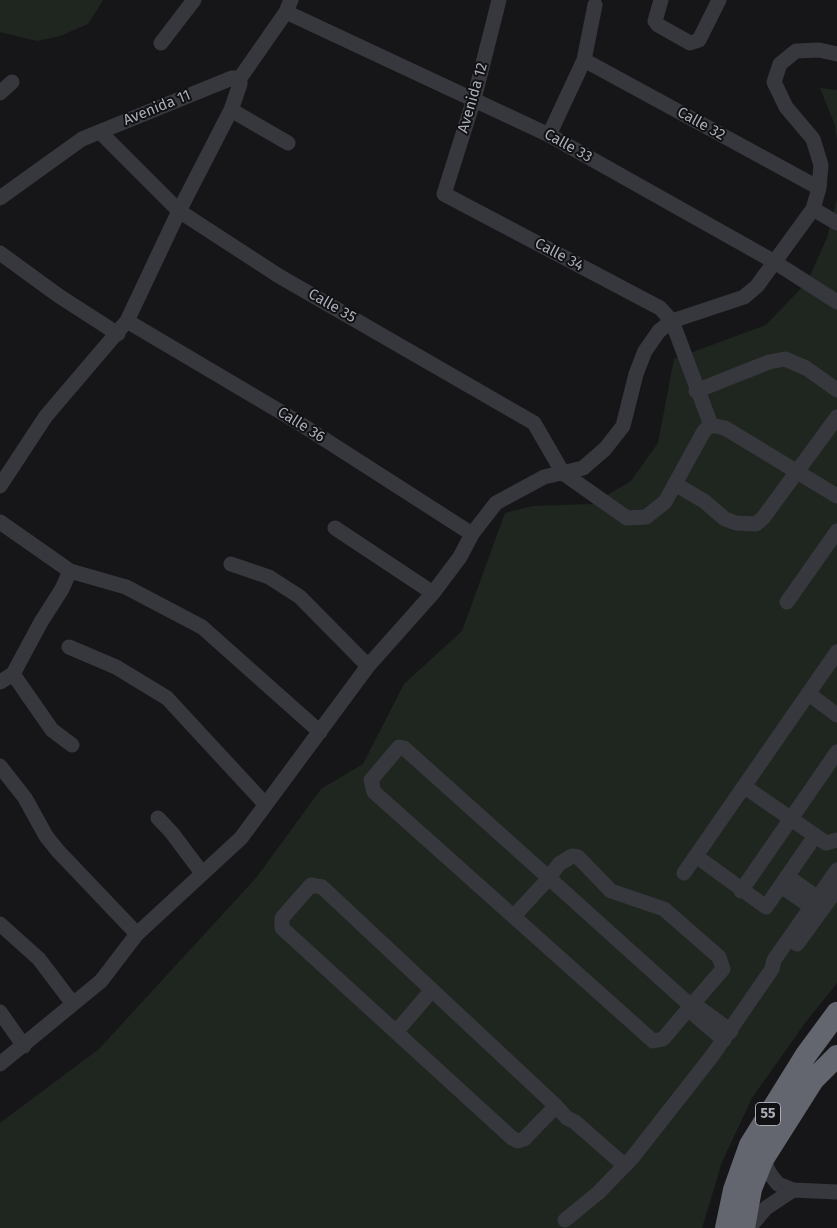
<!DOCTYPE html>
<html>
<head>
<meta charset="utf-8">
<style>
	body { margin:0 }
	canvas { display:block; background:#161618 }
</style>
</head>
<body>
<canvas width="837" height="1228"></canvas>
<script>
const context = document.querySelector('canvas').getContext('2d');
context.lineJoin = 'round';
function fillPath(path, color) {
  context.fillStyle = color;
  context.fill(path, 'evenodd');
}
function poly(rows) {
  const path = new Path2D();
  for (const r of rows) {
    path.moveTo(r[0], r[1]);
    for (let i = 2; i < r.length; i += 2) path.lineTo(r[i], r[i + 1]);
  }
  return path;
}
function stroke(path, color, width, dash) {
  context.strokeStyle = color;
  context.lineWidth = width;
  context.lineCap = dash ? 'butt' : 'round';
  context.setLineDash(dash || []);
  context.stroke(path);
}
function label(font, color, halo, rows, align = 'center') {
  context.font = font + ' "Fira Sans",sans-serif';
  context.lineWidth = 4;
  context.setLineDash([]);
  context.textBaseline = 'middle';
  context.strokeStyle = halo;
  context.fillStyle = color;
  for (const [text, x, y, turn = 0] of rows) {
    context.save();
    context.translate(x, y);
    context.rotate((+turn || 0) * Math.PI / 180);
    context.textAlign = isNaN(turn) ? turn : align;
    if (halo) context.strokeText(text, 0, 0);
    context.fillText(text, 0, 0);
    context.restore();
  }
}
const green = poly([
	[0,0,102,0,102,2,88,24,60,36,37,41,0,32],
	[820,88,837,90,837,140,835,125],
	[837,199,837,983,805,1023,752,1098,722,1162,702,1228,0,1228,0,1123,99,1049,256,878,321,789,363,764,404,684,462,631,505,513,533,506,592,504,631,481,658,443,674,359,766,325,807,282,827,238]
]);
const minor = poly([
	[499,0,474,99,444,194,660,308,672,321,711,425],
	[661,0,655,21,658,25,690,43,699,40,719,0],
	[286,12,549,135,773,261,837,302],
	[161,43,194,0],
	[584,60,819,188],
	[0,93,12,82],
	[231,110,288,143],
	[100,132,179,211,279,276,534,423,563,473,627,518,646,517,665,502,704,431,711,425],
	[549,135,584,60,595,5],
	[0,198,82,139,232,78,240,78,286,12,291,0],
	[813,209,837,223],
	[0,253,59,296,118,334],
	[127,321,296,421,472,534],
	[696,391,769,362,785,359,806,368,837,390],
	[711,425,725,428,837,496],
	[675,484,704,501,725,519,736,523,756,524,763,518,837,417],
	[0,486,46,416,127,321,179,211,231,110,240,84,240,78],
	[0,522,70,571,126,587,202,627,320,732],
	[335,528,433,593],
	[231,564,269,577,300,597,368,666],
	[787,602,837,531],
	[69,647,116,667,167,698,265,804],
	[13,674,52,730,72,745],
	[0,682,13,674,41,622,62,589,70,571],
	[809,694,837,715],
	[0,766,25,798,46,836,58,851,137,934],
	[745,787,826,843,837,840],
	[158,818,172,833,202,873],
	[696,856,766,907,815,836],
	[684,873,837,652],
	[787,876,825,903],
	[781,886,819,912],
	[741,891,837,752],
	[514,916,549,878,559,864,572,856,578,857,611,891,664,909,719,957,723,969,691,1006,663,1039,653,1041,374,792,371,780,399,747,404,748,549,878,691,1006,696,1016,724,1040],
	[0,924,39,959,73,1004],
	[797,944,837,889],
	[698,1007,731,1031],
	[0,1012,24,1046],
	[396,1032,432,990],
	[0,1064,101,981,137,934,241,838,368,666,433,593,460,557,472,534,496,503,544,477,583,468,605,449,623,426,636,374,645,351,659,331,672,321,744,297,757,286,813,209,819,188,821,165,813,139,786,107,774,82,780,64,796,51,819,50,837,54],
	[556,1106,524,1139,518,1141,512,1138,282,928,282,918,311,885,322,887,432,990,556,1106,567,1118,575,1122,624,1165],
	[763,1159,770,1174,778,1184,793,1190,837,1192],
	[565,1220,598,1193,632,1158,712,1056,772,969,774,960,837,870],
	[749,1228,766,1208,793,1190]
]);
const highway = poly([
	[726,1228,734,1190,750,1145,806,1055,837,1013],
	[744,1228,751,1189,763,1159,813,1080,837,1056]
]);
const shields = [
	[768,1114,25]
];
const shieldNames = [
	["55",768,1114]
];
const streetNames = [
	["Avenida 12",473,98,-74],
	["Avenida 11",157,108,-22],
	["Calle 32",701,124,29],
	["Calle 33",568,146,29],
	["Calle 34",559,255,28],
	["Calle 35",332,306,30],
	["Calle 36",301,425,32]
];
fillPath(green, '#1e261f');
stroke(minor, '#37383d', 15);
stroke(highway, '#63666e', 22);
for (const [x, y, w] of shields) {
  const box = new Path2D();
  box.roundRect(x - w / 2, y - 11.5, w, 23, 4);
  context.fillStyle = '#111113';
  context.fill(box);
  stroke(box, '#a8adb8', 1);
}
label('bold 14px', '#a8adb8', null, shieldNames);
label('15px', '#a8adb8', '#111113', streetNames);
</script>
</body>
</html>
